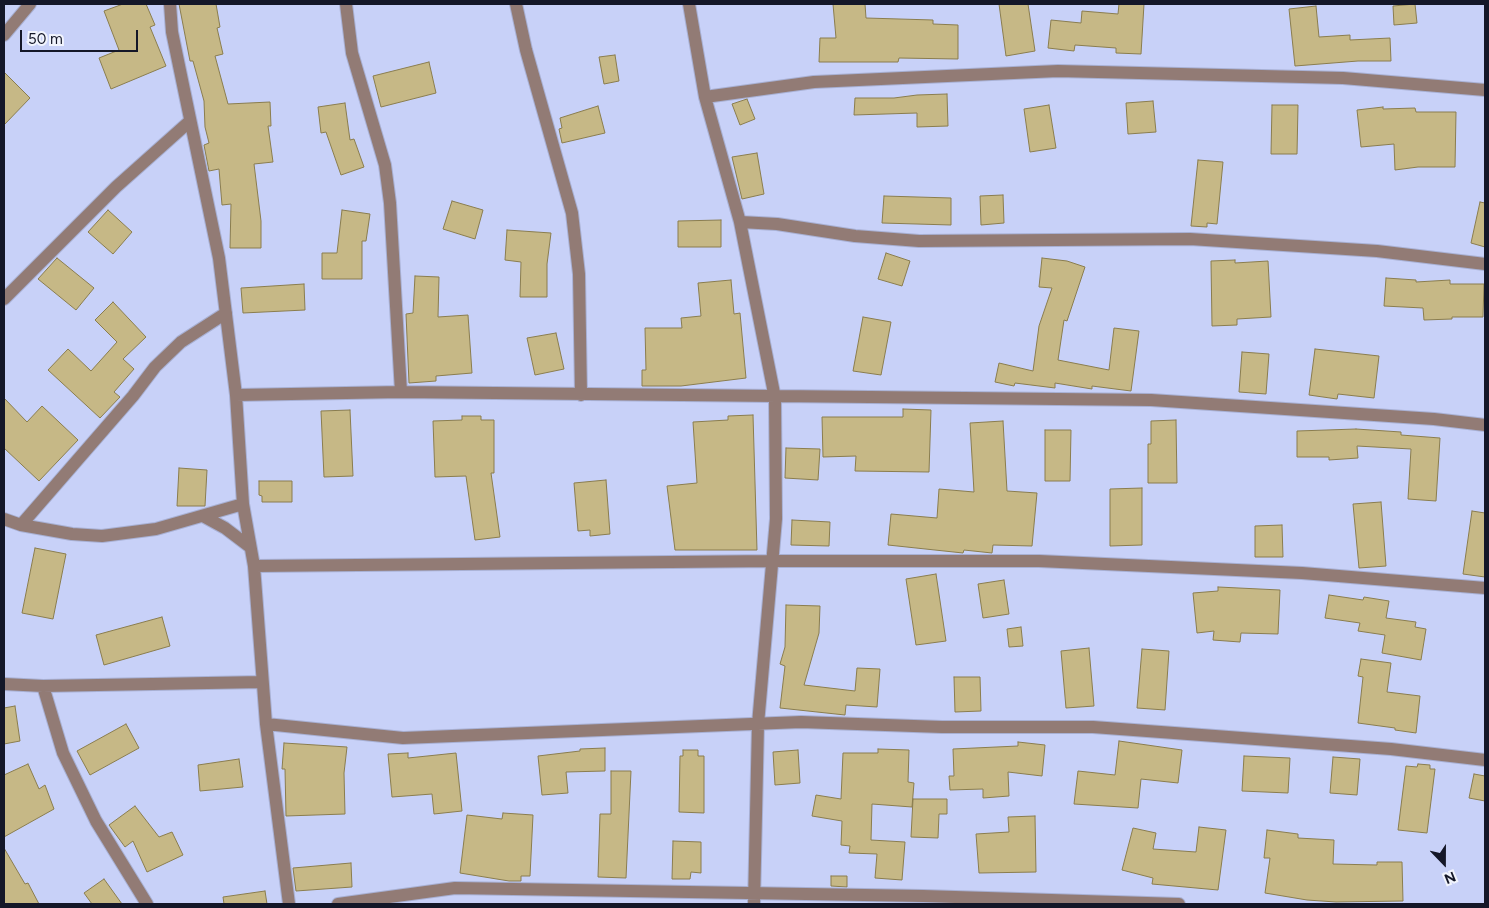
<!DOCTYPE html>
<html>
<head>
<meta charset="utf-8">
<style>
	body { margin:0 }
	#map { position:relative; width:1489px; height:908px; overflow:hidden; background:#c8d1f8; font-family:Figtree,sans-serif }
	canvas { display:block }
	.frame { position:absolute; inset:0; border:5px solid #141728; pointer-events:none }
	.north { position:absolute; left:1419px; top:838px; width:50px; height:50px; -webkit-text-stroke:4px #f1f4fd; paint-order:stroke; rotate:158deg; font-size:14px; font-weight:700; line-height:20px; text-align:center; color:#141728 }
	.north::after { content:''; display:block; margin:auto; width:18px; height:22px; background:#141728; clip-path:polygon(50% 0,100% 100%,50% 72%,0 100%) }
	.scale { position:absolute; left:20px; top:30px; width:118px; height:22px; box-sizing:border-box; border:2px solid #141728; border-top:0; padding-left:6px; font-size:15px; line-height:18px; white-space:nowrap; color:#141728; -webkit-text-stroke:4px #f1f4fd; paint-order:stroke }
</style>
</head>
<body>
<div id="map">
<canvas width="1489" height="908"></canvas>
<div class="frame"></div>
<div class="north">N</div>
<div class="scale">50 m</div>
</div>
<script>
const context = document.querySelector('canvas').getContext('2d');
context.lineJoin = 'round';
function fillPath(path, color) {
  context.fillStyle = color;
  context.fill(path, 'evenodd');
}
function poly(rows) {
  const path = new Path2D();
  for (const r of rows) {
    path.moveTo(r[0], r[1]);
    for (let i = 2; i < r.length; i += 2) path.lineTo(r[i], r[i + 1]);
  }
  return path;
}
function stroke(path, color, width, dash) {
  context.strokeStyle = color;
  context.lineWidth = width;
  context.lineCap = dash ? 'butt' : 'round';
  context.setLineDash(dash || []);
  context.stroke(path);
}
const building = poly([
	[123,4,146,4,155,25,150,27,166,66,111,89,99,58,119,50,104,11,123,4],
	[179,4,216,4,220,27,217,28,223,54,215,56,228,104,270,102,271,126,268,126,273,162,254,164,261,221,261,248,230,248,231,204,222,205,219,169,209,171,204,145,209,143,205,127,204,101,193,61,190,61,179,4],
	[833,4,865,4,866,18,933,20,933,24,958,25,958,59,899,58,898,62,819,62,820,38,836,38,833,4],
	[999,4,1028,4,1035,51,1006,56,999,4],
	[1119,4,1144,4,1141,54,1116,53,1116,48,1075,45,1074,51,1048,48,1051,20,1081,23,1082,11,1118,14,1119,4],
	[1415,4,1417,23,1394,25,1393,6,1415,4],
	[1316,6,1319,37,1350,35,1350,40,1390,38,1391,61,1358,61,1295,66,1289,9,1316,6],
	[615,55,619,81,604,84,599,57,615,55],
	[429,62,436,93,381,107,373,76,429,62],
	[4,72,30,98,4,125,4,72],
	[947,94,948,126,917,127,917,113,854,115,855,98,894,98,917,95,947,94],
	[747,99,755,119,740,125,732,104,747,99],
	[1153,101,1156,132,1128,134,1126,103,1153,101],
	[345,103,350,140,354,139,364,167,341,175,326,132,321,133,318,107,345,103],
	[1049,105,1056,148,1030,152,1024,109,1049,105],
	[1272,105,1298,105,1297,154,1271,154,1272,105],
	[598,106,605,133,562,143,559,129,562,128,560,118,598,106],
	[1383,107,1383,109,1415,108,1416,112,1456,112,1455,167,1418,167,1395,170,1394,144,1361,147,1357,110,1383,107],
	[757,153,764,194,742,199,732,157,757,153],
	[1198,160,1223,162,1217,224,1207,223,1207,227,1191,226,1198,160],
	[1003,195,1004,223,981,225,980,196,1003,195],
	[884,196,951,198,951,225,882,223,884,196],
	[452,201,483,210,475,239,443,229,452,201],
	[1480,202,1485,203,1485,247,1471,243,1480,202],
	[108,210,132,232,113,254,88,232,108,210],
	[342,210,370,214,366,241,362,241,362,279,322,279,322,253,337,253,342,210],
	[721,220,721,247,678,247,678,221,721,220],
	[507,230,551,233,547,264,547,297,520,297,521,262,505,260,507,230],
	[886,253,910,261,902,286,878,279,886,253],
	[57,258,94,288,76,310,38,279,57,258],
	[1042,258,1067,261,1085,267,1067,321,1064,320,1058,360,1109,370,1114,328,1139,331,1131,391,1092,386,1092,389,1055,383,1055,388,1015,383,1014,386,995,382,999,363,1033,371,1039,326,1052,288,1039,287,1042,258],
	[1235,260,1235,263,1268,261,1271,317,1237,319,1237,325,1212,326,1211,261,1235,260],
	[415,276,439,277,438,317,468,315,472,373,436,376,436,381,409,383,406,314,413,313,415,276],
	[1386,278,1416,280,1416,282,1450,280,1450,284,1484,284,1483,317,1452,317,1452,319,1424,320,1423,308,1384,306,1386,278],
	[731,280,734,314,740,313,746,378,681,386,642,386,642,370,646,370,645,328,682,328,681,318,701,316,698,283,731,280],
	[304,284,305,310,243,313,241,288,304,284],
	[113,302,146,337,123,359,134,369,114,392,120,397,100,418,48,370,68,349,91,371,117,342,95,320,113,302],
	[863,317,891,322,881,375,853,371,863,317],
	[556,333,564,369,535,375,527,338,556,333],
	[1315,349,1379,356,1374,398,1338,394,1337,399,1309,395,1315,349],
	[1242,352,1269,354,1266,394,1239,392,1242,352],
	[4,398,27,422,42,406,78,440,39,481,4,448,4,398],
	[903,409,931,410,929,472,855,471,856,456,823,457,822,417,903,417,903,409],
	[350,410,353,476,324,477,321,411,350,410],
	[753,415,757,550,675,550,667,486,697,483,693,422,728,420,728,416,753,415],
	[462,416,481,416,481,420,494,420,494,473,491,473,500,537,475,540,466,476,435,477,433,421,462,420,462,416],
	[1176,420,1177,483,1148,483,1148,444,1151,444,1151,421,1176,420],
	[1003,421,1007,491,1037,493,1032,546,993,545,992,553,964,550,963,553,888,545,891,514,937,518,939,489,974,492,970,423,1003,421],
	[1356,429,1401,432,1401,435,1440,438,1436,501,1408,499,1411,449,1357,446,1358,458,1329,460,1329,457,1297,457,1297,431,1356,429],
	[1045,430,1071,430,1070,481,1045,481,1045,430],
	[786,448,820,449,818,480,785,478,786,448],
	[179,468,207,470,205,506,177,506,179,468],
	[606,480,610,534,590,536,590,530,578,531,574,483,606,480],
	[259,481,292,481,292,502,262,502,262,496,259,495,259,481],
	[1142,488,1142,545,1110,546,1110,489,1142,488],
	[1381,502,1386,566,1359,568,1353,504,1381,502],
	[1472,511,1485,513,1485,577,1463,574,1472,511],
	[792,520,830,522,829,546,791,545,792,520],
	[1282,525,1283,557,1255,557,1255,526,1282,525],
	[35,548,66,554,53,619,22,613,35,548],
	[936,574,946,641,916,645,906,579,936,574],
	[1004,580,1009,614,983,618,978,584,1004,580],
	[1218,587,1280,590,1278,634,1241,633,1240,642,1213,640,1214,631,1197,633,1193,593,1218,591,1218,587],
	[1329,595,1363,600,1364,597,1389,601,1386,618,1416,622,1415,627,1426,629,1421,660,1382,653,1385,635,1358,631,1360,623,1325,618,1329,595],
	[786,605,820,606,819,633,804,685,855,691,857,668,880,669,877,707,846,705,845,715,780,708,785,666,780,664,785,647,786,605],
	[162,617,170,646,104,665,96,635,162,617],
	[1021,627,1023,646,1009,647,1007,629,1021,627],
	[1089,648,1094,706,1066,708,1061,651,1089,648],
	[1142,649,1169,651,1165,710,1137,708,1142,649],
	[1361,659,1391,663,1387,692,1420,696,1416,733,1395,730,1395,728,1358,723,1363,677,1358,676,1361,659],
	[954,677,980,677,981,711,955,712,954,677],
	[15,706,20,741,4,744,4,708,15,706],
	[126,724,139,748,90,775,77,751,126,724],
	[1119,741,1182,750,1178,783,1141,779,1138,808,1074,804,1078,771,1115,775,1119,741],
	[1018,742,1045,745,1042,776,1008,772,1009,796,983,798,983,789,950,790,949,776,954,776,953,749,1018,746,1018,742],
	[284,743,347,747,344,773,345,814,286,816,285,769,282,769,284,743],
	[605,748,605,771,566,772,568,793,542,795,538,756,580,751,580,749,605,748],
	[878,749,909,750,908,782,914,783,912,807,872,804,871,840,905,842,902,880,875,878,877,854,849,853,850,846,841,845,842,821,812,816,816,795,841,799,843,753,878,753,878,749],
	[683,750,698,750,698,756,704,756,704,813,679,812,680,756,683,756,683,750],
	[798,750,800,783,775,785,773,752,798,750],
	[408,753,408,758,456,753,462,811,434,814,432,794,392,797,388,754,408,753],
	[1244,756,1290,758,1288,793,1242,791,1244,756],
	[1333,757,1360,759,1357,795,1330,793,1333,757],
	[239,759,243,787,200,791,198,765,239,759],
	[28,764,39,789,45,785,54,809,4,837,4,775,28,764],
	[1418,764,1430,765,1430,769,1435,769,1427,833,1398,830,1406,766,1417,767,1418,764],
	[611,771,631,771,626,878,598,877,600,814,611,814,611,771],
	[1474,774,1485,776,1485,801,1469,798,1474,774],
	[913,799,947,799,947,814,939,814,938,838,911,837,913,799],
	[135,806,159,837,172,832,183,855,147,872,133,841,125,847,109,825,135,806],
	[503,813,533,815,530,876,521,876,521,881,509,881,460,873,467,815,502,819,503,813],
	[1035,816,1036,872,979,873,976,834,1009,832,1008,817,1035,816],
	[1199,827,1226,830,1218,890,1152,884,1153,878,1122,870,1133,828,1156,833,1153,849,1196,852,1199,827],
	[1267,830,1298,834,1298,838,1334,840,1333,864,1377,865,1377,862,1402,862,1403,901,1336,902,1307,900,1265,893,1270,858,1264,858,1267,830],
	[673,841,701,842,701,873,691,872,690,879,672,879,673,841],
	[4,848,25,884,28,883,39,904,4,904,4,848],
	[351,863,352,887,296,891,293,868,351,863],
	[831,876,847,876,847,887,831,886,831,876],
	[104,879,122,904,92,904,84,893,104,879],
	[265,891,267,904,224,904,223,897,265,891]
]);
const street = poly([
	[170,4,172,32,219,258,236,395,243,504,254,566,266,724,289,904],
	[346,4,352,53,385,165,390,203,401,392],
	[516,4,526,50,572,213,579,274,581,395],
	[689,4,705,97,740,222,775,398,776,519,758,724,754,904],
	[4,35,30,4],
	[705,97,814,82,1058,71,1343,78,1485,90],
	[740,222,777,224,855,236,919,241,1190,239,1377,251,1485,264],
	[4,299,116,187,190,121],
	[236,395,401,392,1151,400,1434,419,1485,425],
	[203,516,225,528,250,547],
	[4,519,21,525,72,534,102,536,156,529,243,504],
	[21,525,133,396,155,367,181,342,226,313],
	[254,566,774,561,1039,561,1302,573,1485,588],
	[4,684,43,686,262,682],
	[43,686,63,753,96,821,147,904],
	[266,724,403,738,801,722,942,727,1093,727,1391,749,1485,760],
	[338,904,455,888,923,896,1179,904]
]);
fillPath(building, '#c6b886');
stroke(building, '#8a7d4e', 1);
stroke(street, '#a8b0d3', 14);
stroke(street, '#927b75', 12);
</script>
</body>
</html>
